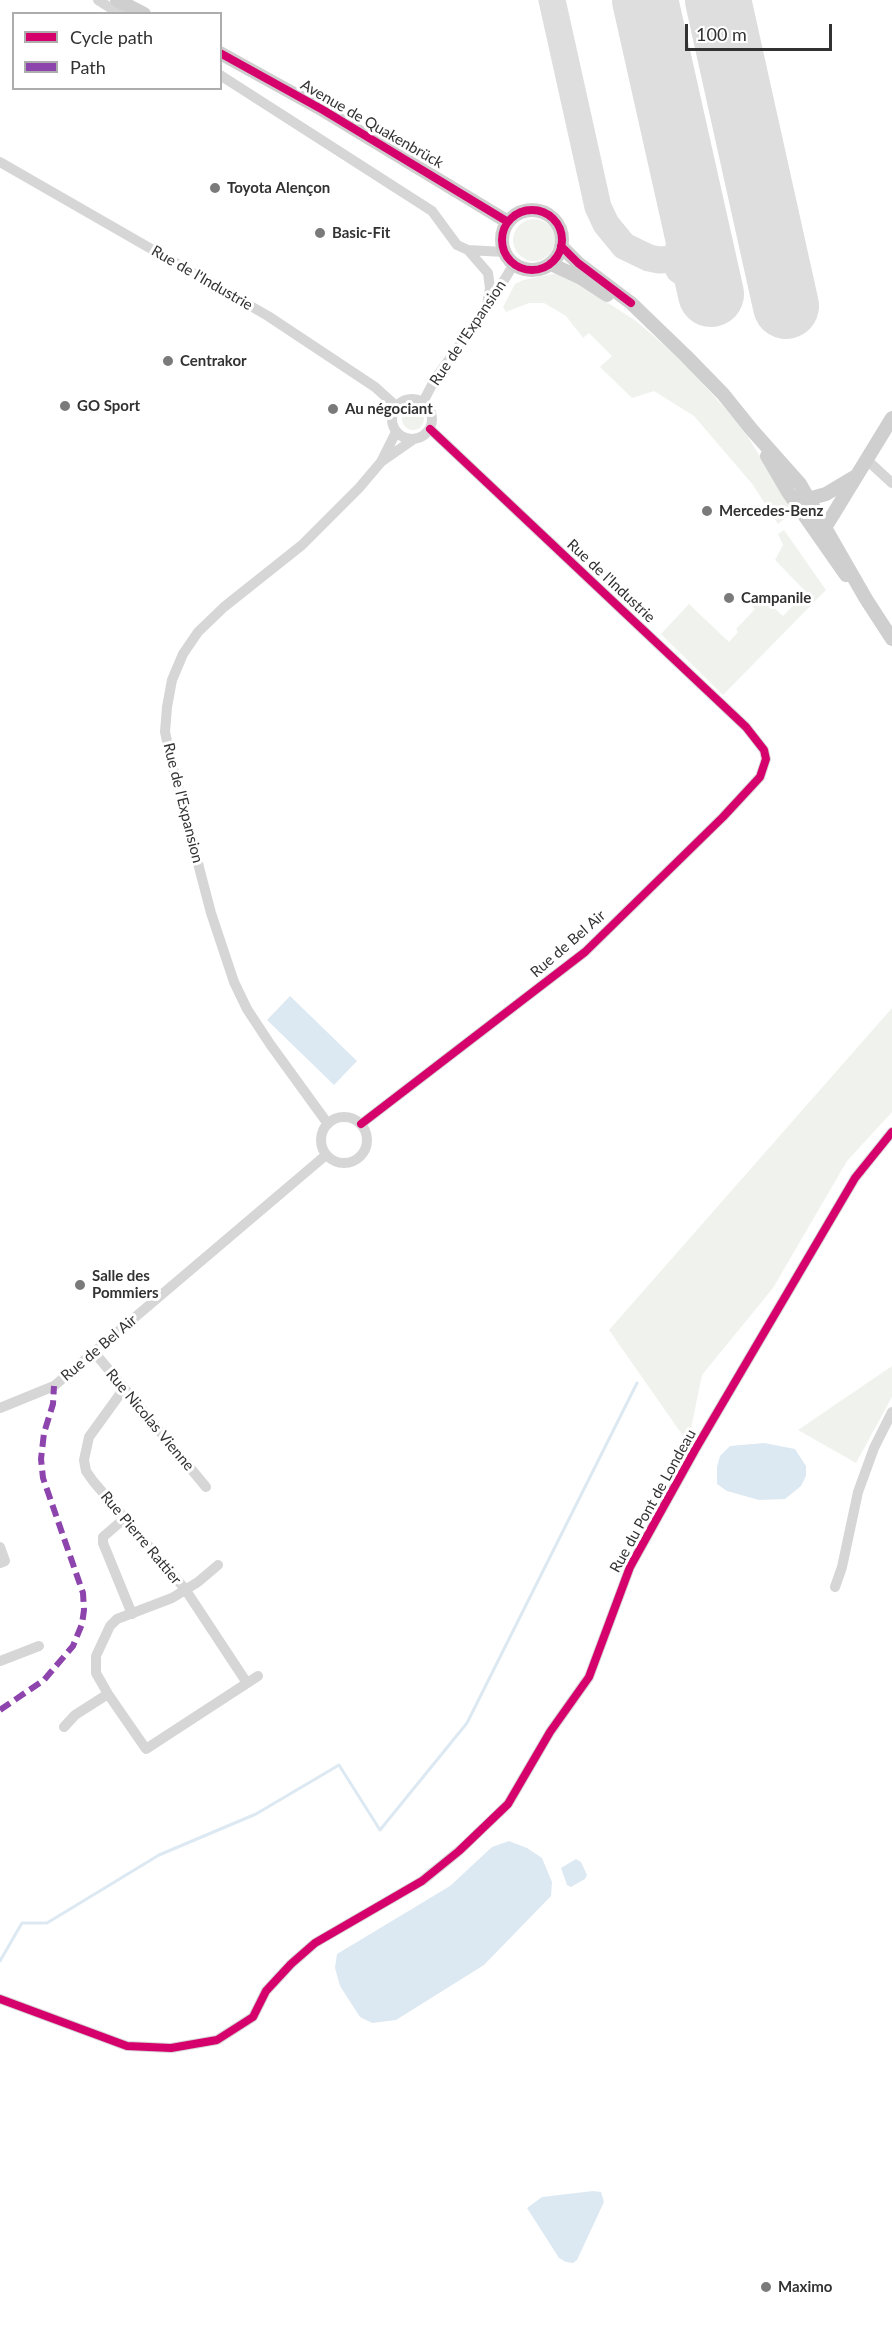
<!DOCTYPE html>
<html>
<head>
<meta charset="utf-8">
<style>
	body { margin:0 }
	#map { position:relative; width:892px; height:2348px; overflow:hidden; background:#fff; font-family:Lato,sans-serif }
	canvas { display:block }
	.legend { position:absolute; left:12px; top:12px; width:210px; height:78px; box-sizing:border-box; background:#fff; border:2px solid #adadad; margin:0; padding:8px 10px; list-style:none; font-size:18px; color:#323232 }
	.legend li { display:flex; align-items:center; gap:12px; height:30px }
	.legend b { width:30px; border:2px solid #adadad }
	.scale { position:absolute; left:685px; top:24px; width:147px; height:27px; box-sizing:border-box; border:3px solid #323232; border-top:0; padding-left:8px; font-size:18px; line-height:21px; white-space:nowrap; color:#323232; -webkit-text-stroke:4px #fff; paint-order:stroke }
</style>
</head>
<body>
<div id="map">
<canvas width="892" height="2348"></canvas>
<ul class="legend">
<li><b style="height:8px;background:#d6006c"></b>Cycle path</li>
<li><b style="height:8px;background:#8e44ad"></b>Path</li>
</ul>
<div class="scale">100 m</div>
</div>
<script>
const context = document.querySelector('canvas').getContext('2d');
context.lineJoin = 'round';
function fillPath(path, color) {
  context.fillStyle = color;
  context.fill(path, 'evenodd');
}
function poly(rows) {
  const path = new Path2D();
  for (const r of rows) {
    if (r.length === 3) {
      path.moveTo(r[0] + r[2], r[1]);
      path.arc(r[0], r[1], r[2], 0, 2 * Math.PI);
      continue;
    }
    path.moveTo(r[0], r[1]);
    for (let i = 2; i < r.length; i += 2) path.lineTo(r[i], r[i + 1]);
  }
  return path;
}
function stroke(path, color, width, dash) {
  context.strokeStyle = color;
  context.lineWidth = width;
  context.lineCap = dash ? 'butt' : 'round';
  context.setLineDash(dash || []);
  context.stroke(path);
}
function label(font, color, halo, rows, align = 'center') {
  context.font = font + ' Lato,sans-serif';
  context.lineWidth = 6;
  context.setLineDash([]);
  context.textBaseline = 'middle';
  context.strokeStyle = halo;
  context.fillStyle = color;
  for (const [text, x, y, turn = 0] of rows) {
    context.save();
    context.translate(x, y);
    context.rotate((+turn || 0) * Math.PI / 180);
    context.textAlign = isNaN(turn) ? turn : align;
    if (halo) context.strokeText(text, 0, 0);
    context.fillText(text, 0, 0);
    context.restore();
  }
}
const green = poly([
	[534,240,21],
	[557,273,571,279,636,321,683,361,743,429,794,511,778,524,753,485,694,416,654,391,632,398,600,367,612,356,589,333,583,338,566,316,544,303,529,303,506,312,503,307,515,284,523,280],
	[413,419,11],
	[784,530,826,590,723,695,661,634,689,604,729,642,738,632,736,629,755,609,751,605,760,595,783,616,806,592,775,560,783,545,778,534],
	[892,1008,892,1112,847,1161,773,1288,702,1375,688,1443,609,1330],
	[892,1366,892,1397,856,1463,798,1430]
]);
const water = poly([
	[290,996,357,1061,334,1085,267,1020],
	[764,1443,795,1449,806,1466,806,1476,801,1486,785,1499,759,1500,727,1491,717,1484,717,1467,720,1456,730,1446],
	[509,1841,527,1848,542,1858,552,1882,551,1896,484,1965,396,2020,372,2023,360,2017,340,1986,335,1968,337,1954,450,1886,492,1847],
	[576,1859,581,1862,587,1875,585,1879,571,1887,567,1885,561,1868],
	[593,2191,601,2192,604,2202,577,2260,573,2263,566,2262,559,2258,527,2208,542,2197]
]);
const stream = poly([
	[0,1961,22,1923,47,1923,159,1855,256,1814,339,1765,380,1830,467,1723,637,1383]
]);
const taxiway = poly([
	[552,0,598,207,606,224,624,246,649,258,659,260,702,257],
	[694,221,693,232,678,250,675,262,679,270,689,277,702,281,706,274]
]);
const runway = poly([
	[645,0,711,294],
	[718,0,786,306]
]);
const street = poly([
	[98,0,120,14],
	[220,75,432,211,457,245,468,250,504,252],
	[0,162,268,316,375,387,396,406],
	[468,250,488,273,490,288,487,305],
	[412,419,20],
	[423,402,435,379,487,308,514,264],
	[867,460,892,483],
	[381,462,414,439],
	[344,1140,23],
	[328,1124,270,1044,247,1009,234,982,211,913,173,768,165,732,167,707,172,680,183,654,198,632,224,607,302,545,359,488,381,462,396,432],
	[361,1124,585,952,723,817,760,777,766,759,764,750,746,727,430,429],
	[94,1352,206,1487],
	[123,1390,89,1437,84,1460,86,1471,93,1481,185,1589,247,1683],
	[0,1408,54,1386,326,1155],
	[125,1518,103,1537,103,1543,132,1614],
	[0,1547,5,1561,0,1563],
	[218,1565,198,1582,172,1598,117,1619,110,1626,96,1656,96,1673,108,1694,146,1749,258,1676],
	[835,1587,842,1567,858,1492,874,1448,892,1412],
	[0,1661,39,1646],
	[64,1727,75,1715,108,1694],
	[0,1999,127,2046,171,2048,217,2040,253,2017,266,1991,291,1964,315,1943,422,1881,459,1851,508,1804,550,1732,589,1677,630,1567,695,1450,855,1178,892,1132]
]);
const secondary = poly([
	[117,0,144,14],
	[220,53,323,110,508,222],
	[532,240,30],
	[561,246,578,263,631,303,686,356,723,394,752,430,800,484,866,599,892,639],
	[551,264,581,278,607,295],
	[767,456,788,492,846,575],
	[808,499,826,494,856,476],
	[820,528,826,526,834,513,892,418]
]);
const quiet = poly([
	[0,1710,44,1680,73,1646,82,1624,84,1610,83,1593,43,1478,41,1459,44,1433,53,1404,54,1386]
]);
const cycleway = poly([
	[220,53,323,110,508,222],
	[532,240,30],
	[561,246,578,263,631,303],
	[361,1124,585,952,723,817,760,777,766,759,764,750,746,727,430,429],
	[0,1999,127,2046,171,2048,217,2040,253,2017,266,1991,291,1964,315,1943,422,1881,459,1851,508,1804,550,1732,589,1677,630,1567,695,1450,855,1178,892,1132]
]);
const markers = [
	[215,188,6,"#7a7a7a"],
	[320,233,6,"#7a7a7a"],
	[168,361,6,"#7a7a7a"],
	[65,406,6,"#7a7a7a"],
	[333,409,6,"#7a7a7a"],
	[707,511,6,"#7a7a7a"],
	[729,598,6,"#7a7a7a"],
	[80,1285,6,"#7a7a7a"],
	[766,2287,6,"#7a7a7a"]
];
const streetNames = [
	["Avenue de Quakenbrück",372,124,30],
	["Rue de l'Industrie",202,278,30],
	["Rue de l'Expansion",468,333,-56],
	["Rue de l'Industrie",611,581,43],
	["Rue de l'Expansion",183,803,76],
	["Rue de Bel Air",568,944,-41],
	["Rue de Bel Air",99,1348,-40],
	["Rue Nicolas Vienne",150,1420,50],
	["Rue du Pont de Londeau",653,1501,-61],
	["Rue Pierre Rattier",141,1538,50]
];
const poiNames = [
	["Toyota Alençon",227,188],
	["Basic-Fit",332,233],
	["Centrakor",180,361],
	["GO Sport",77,406],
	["Au négociant",345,409],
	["Mercedes-Benz",719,511],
	["Campanile",741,598],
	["Salle des",92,1276],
	["Pommiers",92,1293],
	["Maximo",778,2287]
];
fillPath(green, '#f0f3ed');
fillPath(water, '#dde9f2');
stroke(stream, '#dde9f2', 3);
stroke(taxiway, '#dedede', 27);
stroke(runway, '#dedede', 66);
stroke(street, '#d6d6d6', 10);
stroke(secondary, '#cfcfcf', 14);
stroke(quiet, '#8e44ad', 6, [12, 6]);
stroke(cycleway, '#d6006c', 8);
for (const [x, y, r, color] of markers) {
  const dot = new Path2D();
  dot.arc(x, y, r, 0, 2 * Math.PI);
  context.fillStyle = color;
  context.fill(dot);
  stroke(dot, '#fff', 2);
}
label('15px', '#323232', '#fff', streetNames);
label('bold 15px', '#323232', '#fff', poiNames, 'left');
</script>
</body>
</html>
